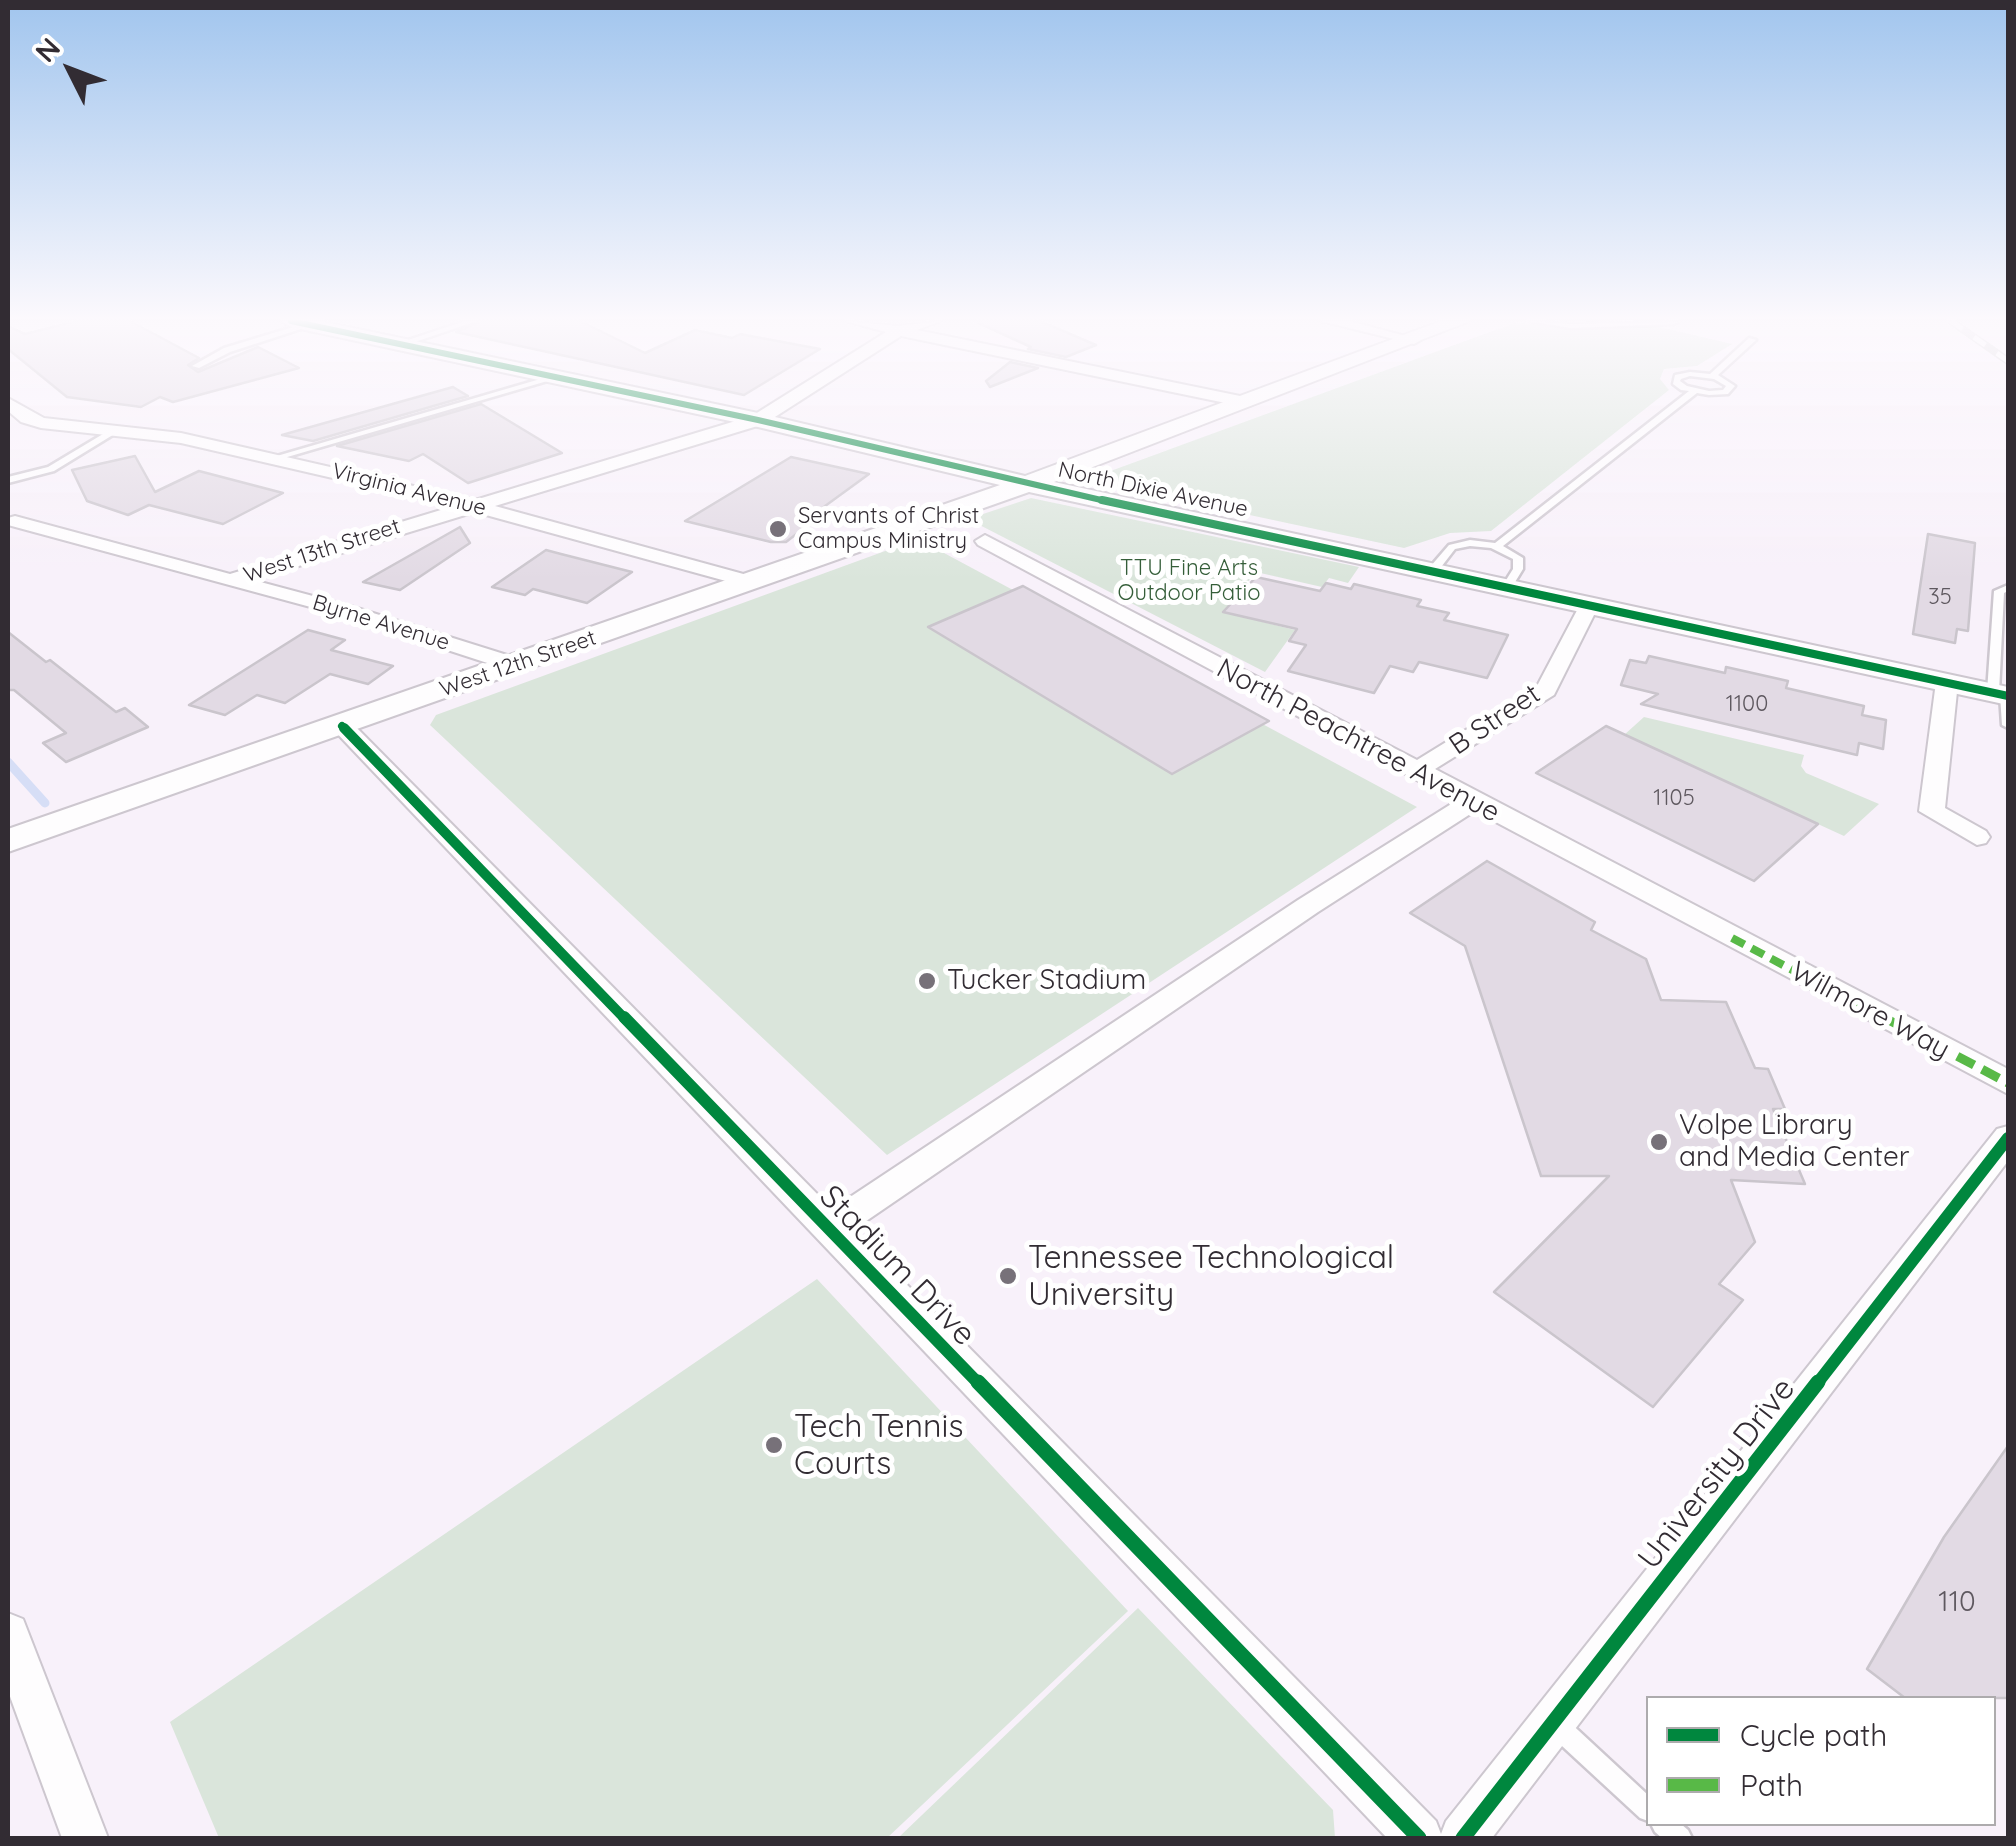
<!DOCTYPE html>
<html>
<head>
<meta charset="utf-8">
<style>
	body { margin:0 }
	#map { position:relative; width:2016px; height:1846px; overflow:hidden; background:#f8f1fa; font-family:Quicksand,sans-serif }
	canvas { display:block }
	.frame { position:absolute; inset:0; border:10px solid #322c33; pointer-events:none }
	.legend { position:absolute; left:1646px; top:1696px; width:350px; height:130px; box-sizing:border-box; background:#fff; border:2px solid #adabad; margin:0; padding:12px 18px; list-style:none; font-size:30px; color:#322c33 }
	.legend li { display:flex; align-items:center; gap:20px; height:50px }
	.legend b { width:50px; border:2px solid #adabad }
	.north { position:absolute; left:20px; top:20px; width:100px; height:100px; -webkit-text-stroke:8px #fff; paint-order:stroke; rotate:312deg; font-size:28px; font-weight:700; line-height:40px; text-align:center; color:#322c33 }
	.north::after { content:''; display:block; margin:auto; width:35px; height:45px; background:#322c33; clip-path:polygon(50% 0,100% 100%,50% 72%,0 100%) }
</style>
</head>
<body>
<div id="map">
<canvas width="2016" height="1846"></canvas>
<div class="frame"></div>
<ul class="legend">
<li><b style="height:12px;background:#00873e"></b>Cycle path</li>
<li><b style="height:12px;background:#58b947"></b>Path</li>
</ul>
<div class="north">N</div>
</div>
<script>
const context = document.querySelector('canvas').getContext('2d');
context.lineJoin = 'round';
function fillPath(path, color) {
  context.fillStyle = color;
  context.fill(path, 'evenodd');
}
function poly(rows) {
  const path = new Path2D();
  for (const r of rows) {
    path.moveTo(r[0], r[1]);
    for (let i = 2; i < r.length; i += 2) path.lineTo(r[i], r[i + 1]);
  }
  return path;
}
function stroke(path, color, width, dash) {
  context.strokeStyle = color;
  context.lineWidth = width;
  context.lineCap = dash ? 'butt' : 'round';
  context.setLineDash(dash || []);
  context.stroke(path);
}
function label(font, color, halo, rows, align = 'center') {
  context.font = font + ' Quicksand,sans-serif';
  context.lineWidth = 10;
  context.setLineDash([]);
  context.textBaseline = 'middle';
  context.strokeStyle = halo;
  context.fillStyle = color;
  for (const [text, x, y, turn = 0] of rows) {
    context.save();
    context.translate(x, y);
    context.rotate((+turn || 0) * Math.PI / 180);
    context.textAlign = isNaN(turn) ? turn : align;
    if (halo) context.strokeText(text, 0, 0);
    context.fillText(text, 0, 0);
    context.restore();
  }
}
const green = poly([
	[1517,322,1559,328,1660,327,1732,344,1697,366,1664,369,1660,379,1669,390,1491,531,1450,533,1404,548,1086,480],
	[1031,498,1359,567,1348,583,1329,578,1322,587,1256,572,1223,612,1295,630,1265,672,968,519],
	[918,539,1417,807,887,1155,430,725,436,715],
	[1644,717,1804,755,1801,766,1806,773,1879,804,1844,836,1624,735],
	[817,1279,1128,1611,887,1838,219,1838,170,1722],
	[1138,1608,1333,1810,1335,1838,898,1838]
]);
const stream = poly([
	[8,762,45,803]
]);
const building = poly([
	[76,321,130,321,199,358,188,365,198,372,258,347,299,368,173,402,160,397,141,407,67,397,8,349,8,326,25,334,76,321],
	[481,321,580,321,645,353,695,330,732,338,740,334,820,349,744,395,456,332,481,321],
	[974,321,1040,321,1096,345,1066,357,1028,349,1031,347,974,321],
	[1010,362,1038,368,990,387,986,381,1010,362],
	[453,387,468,396,313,441,282,435,453,387],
	[481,404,562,453,468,483,423,454,409,461,337,446,481,404],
	[135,456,155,492,199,471,283,493,223,524,149,505,128,515,87,501,72,470,135,456],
	[791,457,869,474,810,517,816,519,786,542,771,542,685,521,791,457],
	[460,527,470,543,400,590,363,582,460,527],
	[1928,534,1975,543,1968,631,1957,629,1955,643,1913,634,1928,534],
	[546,550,561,554,632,572,587,603,533,589,525,595,492,587,546,550],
	[1256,577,1320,591,1326,583,1351,589,1354,584,1421,600,1417,606,1449,613,1444,620,1508,635,1487,678,1419,662,1413,672,1390,666,1374,693,1288,671,1306,645,1289,641,1297,629,1223,612,1256,577],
	[1023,586,1269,721,1172,774,928,627,1023,586],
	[308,630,345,640,331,650,393,666,368,684,330,674,285,703,257,695,225,715,189,705,308,630],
	[8,632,46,662,50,660,116,712,125,708,148,727,66,762,43,743,66,733,14,690,8,690,8,632],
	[1649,656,1725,673,1726,667,1788,681,1786,688,1864,706,1862,715,1886,720,1883,749,1859,743,1857,755,1641,704,1658,694,1621,685,1630,660,1646,663,1649,656],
	[1606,726,1818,824,1754,881,1536,773,1606,726],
	[1487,861,1595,922,1591,930,1646,959,1661,1000,1726,1002,1755,1068,1768,1069,1785,1109,1773,1109,1805,1184,1731,1180,1755,1242,1719,1284,1743,1300,1653,1407,1494,1292,1609,1176,1541,1176,1465,946,1410,913,1487,861],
	[2008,1446,2008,1698,1905,1698,1867,1669,1944,1537,2008,1446]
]);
const lane = poly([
	[465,321,477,321,403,346,396,344,465,321],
	[1529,321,1571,324,1678,322,1674,324,1571,328,1529,321],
	[306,323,313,325,230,352,199,368,192,366,224,348,306,323],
	[1749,338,1756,340,1718,375,1735,386,1728,394,1709,395,1697,393,1503,546,1523,558,1523,569,1512,587,1508,588,1503,585,1513,569,1513,559,1491,548,1470,546,1455,549,1438,571,1430,571,1430,567,1449,545,1470,540,1495,543,1689,391,1681,390,1673,384,1675,375,1690,372,1710,374,1749,338],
	[1690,376,1714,379,1726,386,1723,390,1709,391,1687,386,1680,381,1681,379,1690,376],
	[554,375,561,377,277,460,270,458,554,375],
	[113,428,117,431,116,433,54,471,8,483,8,477,48,467,113,428],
	[2008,585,2008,591,2004,593,1999,692,1993,695,1987,692,1994,591,2008,585],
	[2006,692,2008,692,2008,728,2002,725,2000,695,2006,692],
	[1557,1715,1565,1718,1648,1795,1648,1821,1640,1818,1549,1734,1546,1726,1549,1718,1557,1715],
	[1651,1824,1681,1824,1688,1830,1692,1838,1662,1838,1655,1832,1651,1824]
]);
const street = poly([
	[845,321,898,326,941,321,917,330,1245,397,1253,402,1245,407,901,336,764,424,495,506,758,578,758,586,744,586,475,512,253,580,354,607,523,660,526,665,515,672,340,615,8,525,8,518,15,516,230,574,454,506,181,443,41,428,21,422,8,411,8,398,44,418,181,433,475,500,752,416,886,332,845,321],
	[1321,321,1349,321,1421,340,1414,344,1321,321],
	[985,535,1417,760,1537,686,1583,599,1597,599,1600,603,1554,695,1435,769,2008,1069,2008,1094,1475,811,1318,912,853,1230,1436,1821,1441,1834,1446,1821,1997,1129,2008,1126,2008,1161,1492,1838,1387,1838,330,726,342,719,350,721,832,1209,1298,900,1456,801,978,545,975,541,985,535],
	[1947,675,1958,682,1945,808,1986,831,1990,837,1986,843,1977,845,1919,811,1936,682,1947,675],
	[8,1613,23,1619,108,1838,62,1838,8,1691,8,1613]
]);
const secondary = poly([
	[281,321,320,321,758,413,1025,476,1441,321,1470,321,1054,482,2008,687,2008,705,1029,492,8,852,8,829,1000,485,758,427,291,327,281,321]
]);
const rail = poly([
	[1951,321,2008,361]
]);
const quietFar1 = poly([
	[1732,938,1887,1020]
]);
const quiet = poly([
	[1883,1017,2008,1083]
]);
const cyclewayFar4 = poly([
	[291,321,758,420,1114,503]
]);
const cyclewayFar3 = poly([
	[1102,500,2008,696],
	[342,726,347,731]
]);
const cyclewayFar2 = poly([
	[344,728,626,1020]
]);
const cyclewayFar1 = poly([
	[624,1017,980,1385],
	[1816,1385,2008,1138]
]);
const cycleway = poly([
	[978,1382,1419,1838],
	[1463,1838,1818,1382]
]);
const markers = [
	[778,529,10,"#777179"],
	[927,981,10,"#777179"],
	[1659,1142,10,"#777179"],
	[1008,1276,10,"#777179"],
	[774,1445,10,"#777179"]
];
const farStreetnames = [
	["Virginia Avenue",409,490,14],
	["North Dixie Avenue",1153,490,12],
	["West 13th Street",322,551,-18],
	["Byrne Avenue",381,623,17],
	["West 12th Street",518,664,-19]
];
const farPoinames = [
	["Servants of Christ",798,516],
	["Campus Ministry",798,541]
];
const farParknames = [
	["TTU Fine Arts",1189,568],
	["Outdoor Patio",1189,593]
];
const numberNames = [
	["35",1940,597],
	["1100",1747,704],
	["1105",1674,798]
];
const streetNames = [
	["B Street",1495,720,-34],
	["North Peachtree Avenue",1358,741,28],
	["Wilmore Way",1870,1011,28]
];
const poiNames = [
	["Tucker Stadium",947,981],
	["Volpe Library",1679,1126],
	["and Media Center",1679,1158]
];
const nearNumbernames = [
	["110",1957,1603]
];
const nearPoinames = [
	["Tennessee Technological",1028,1258],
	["University",1028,1295],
	["Tech Tennis",794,1427],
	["Courts",794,1464]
];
const nearStreetnames = [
	["Stadium Drive",897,1266,46],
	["University Drive",1717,1474,-52]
];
fillPath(green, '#dae5db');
stroke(stream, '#d6def6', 9);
fillPath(building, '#e2dae4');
stroke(building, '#cac5cc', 2.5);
stroke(lane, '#cdc7cf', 5);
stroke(street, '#cdc7cf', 4);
stroke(secondary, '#cdc7cf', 4);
fillPath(lane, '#fefdfe');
fillPath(street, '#fefdfe');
fillPath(secondary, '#fefdfe');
stroke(rail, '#cfcdd0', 8);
stroke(rail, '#fff', 5, [14]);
stroke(quietFar1, '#58b947', 8, [14, 8]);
stroke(quiet, '#58b947', 9, [19, 9]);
stroke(cyclewayFar4, '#00873e', 6);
stroke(cyclewayFar3, '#00873e', 8);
stroke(cyclewayFar2, '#00873e', 10);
stroke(cyclewayFar1, '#00873e', 12);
stroke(cycleway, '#00873e', 15);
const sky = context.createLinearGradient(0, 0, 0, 580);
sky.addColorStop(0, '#a1c5ee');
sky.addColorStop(0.55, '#fcf9fd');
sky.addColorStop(1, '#fcf9fd00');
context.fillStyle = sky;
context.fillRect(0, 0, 2016, 580);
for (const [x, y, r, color] of markers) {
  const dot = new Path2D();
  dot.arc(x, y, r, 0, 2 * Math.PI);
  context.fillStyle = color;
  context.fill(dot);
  stroke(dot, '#fff', 4);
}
label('22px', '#322c33', '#fff', farStreetnames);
label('22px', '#322c33', '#fff', farPoinames, 'left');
label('22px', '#355e39', '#fff', farParknames);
label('22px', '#5e585f', null, numberNames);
label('28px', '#322c33', '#fff', streetNames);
label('28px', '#322c33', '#fff', poiNames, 'left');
label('28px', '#5e585f', null, nearNumbernames);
label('32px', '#322c33', '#fff', nearPoinames, 'left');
label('32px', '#322c33', '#fff', nearStreetnames);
</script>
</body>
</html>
